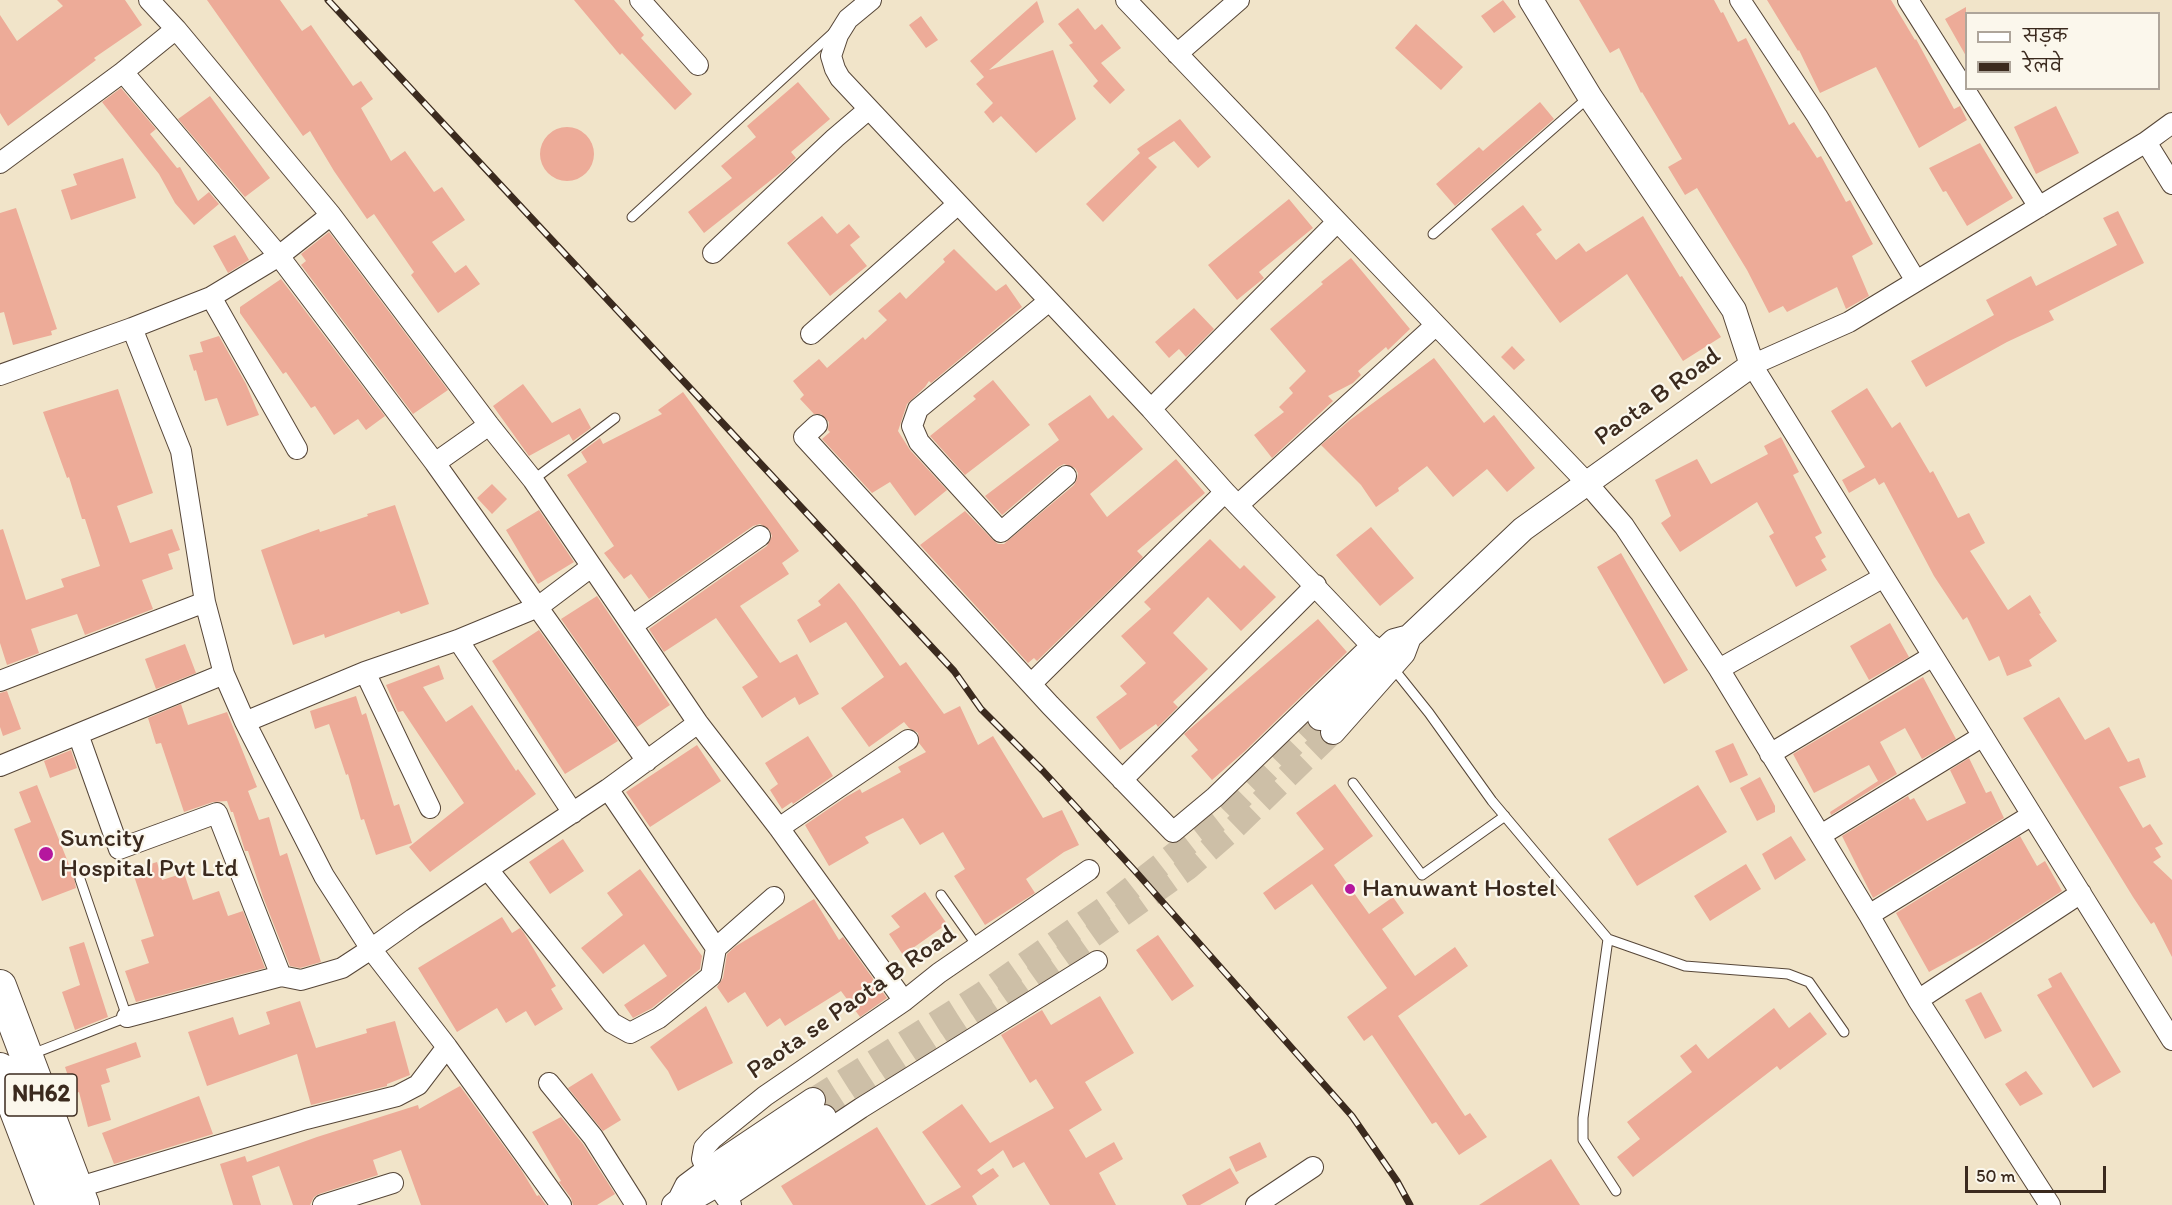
<!DOCTYPE html>
<html>
<head>
<meta charset="utf-8">
<style>
	body { margin:0 }
	#map { position:relative; width:2172px; height:1205px; overflow:hidden; background:#f1e4c9; font-family:Itim,"Playpen Sans Deva",sans-serif }
	canvas { display:block }
	.legend { position:absolute; left:1965px; top:12px; width:195px; height:78px; box-sizing:border-box; background:#fbf7ec; border:2px solid #aea59a; margin:0; padding:8px 10px; list-style:none; font-size:18px; color:#3b2a1e }
	.legend li { display:flex; align-items:center; gap:12px; height:30px }
	.legend b { width:30px; border:2px solid #aea59a }
	.scale { position:absolute; left:1965px; top:1166px; width:141px; height:27px; box-sizing:border-box; border:3px solid #3b2a1e; border-top:0; padding-left:8px; font-size:18px; line-height:21px; white-space:nowrap; color:#3b2a1e; -webkit-text-stroke:4px #fbf7ec; paint-order:stroke }
</style>
</head>
<body>
<div id="map">
<canvas width="2172" height="1205"></canvas>
<ul class="legend">
<li><b style="height:8px;background:#fff"></b>सड़क</li>
<li><b style="height:8px;background:#3b2a1e"></b>रेलवे</li>
</ul>
<div class="scale">50 m</div>
</div>
<script>
const context = document.querySelector('canvas').getContext('2d');
context.lineJoin = 'round';
function fillPath(path, color) {
  context.fillStyle = color;
  context.fill(path, 'evenodd');
}
function poly(rows) {
  const path = new Path2D();
  for (const r of rows) {
    if (r.length === 3) {
      path.moveTo(r[0] + r[2], r[1]);
      path.arc(r[0], r[1], r[2], 0, 2 * Math.PI);
      continue;
    }
    path.moveTo(r[0], r[1]);
    for (let i = 2; i < r.length; i += 2) path.lineTo(r[i], r[i + 1]);
  }
  return path;
}
function stroke(path, color, width, dash) {
  context.strokeStyle = color;
  context.lineWidth = width;
  context.lineCap = dash ? 'butt' : 'round';
  context.setLineDash(dash || []);
  context.stroke(path);
}
function label(font, color, halo, rows, align = 'center') {
  context.font = font + ' Itim,sans-serif';
  context.lineWidth = 4.5;
  context.setLineDash([]);
  context.textBaseline = 'middle';
  context.strokeStyle = halo;
  context.fillStyle = color;
  for (const [text, x, y, turn = 0] of rows) {
    context.save();
    context.translate(x, y);
    context.rotate((+turn || 0) * Math.PI / 180);
    context.textAlign = isNaN(turn) ? turn : align;
    if (halo) context.strokeText(text, 0, 0);
    context.fillText(text, 0, 0);
    context.restore();
  }
}
const building = poly([
	[57,0,125,0,142,25,94,58,96,60,8,126,0,113,0,15,17,41,63,6],
	[207,0,280,0,302,31,311,25,353,86,361,81,373,99,361,108,391,161,405,151,434,192,442,187,465,220,432,242,455,273,466,265,480,284,438,313,411,275,414,272,374,214,367,219,334,171,310,131,303,136],
	[574,0,614,0,644,35,641,38,692,94,675,110,622,53,620,55],
	[1503,0,1516,17,1494,33,1481,16],
	[1579,0,1714,0,1721,13,1723,12,1738,42,1746,38,1789,125,1794,122,1817,158,1821,156,1846,202,1850,200,1873,244,1852,256,1869,296,1846,309,1837,287,1787,312,1783,306,1769,313,1747,270,1697,188,1685,195,1668,167,1682,159,1642,92,1641,93,1619,48,1610,53],
	[1767,0,1891,0,1915,40,1916,39,1954,109,1960,106,1967,120,1919,148,1876,67,1820,93,1799,50,1798,51],
	[1037,1,1044,22,989,70,1053,50,1076,119,1036,153,1001,116,993,123,984,112,993,103,976,84,984,77,970,61],
	[1966,7,1966,56,1945,19],
	[1078,8,1095,30,1102,24,1121,48,1101,63,1125,90,1110,104,1093,86,1098,81,1069,45,1073,43,1058,24],
	[921,16,938,40,926,48,909,25],
	[1416,24,1463,67,1441,90,1395,48],
	[798,82,830,119,791,152,796,158,785,169,704,233,688,212,732,178,721,166,756,137,747,126],
	[121,88,156,129,150,134,177,168,180,167,198,201,209,192,219,204,194,225,175,203,159,174,102,102],
	[210,96,270,178,245,197,178,119],
	[1540,102,1554,119,1455,206,1436,184,1479,147,1483,151],
	[2056,106,2079,153,2036,174,2014,127],
	[1180,119,1211,157,1198,168,1174,141,1148,158,1157,167,1103,222,1086,204,1140,153,1137,149],
	[567,154,27],
	[1980,143,2013,198,1967,226,1946,191,1943,192,1929,168],
	[123,158,136,198,71,220,61,190,77,185,73,174],
	[1289,199,1313,228,1259,272,1264,278,1237,300,1208,265],
	[1523,205,1542,230,1536,234,1556,260,1579,243,1586,252,1643,216,1680,277,1682,276,1721,337,1683,361,1627,274,1560,323,1491,229],
	[16,208,57,329,51,331,52,335,13,345,4,312,0,313,0,213],
	[2118,211,2144,263,2049,311,2054,320,2007,342,1926,387,1911,361,1994,315,1986,300,2031,276,2036,286,2117,245,2103,218],
	[822,216,837,234,849,224,860,237,850,245,867,266,830,296,787,243],
	[329,232,448,390,413,414,301,265,306,261,301,254],
	[235,235,249,260,228,273,213,246],
	[954,249,996,291,1006,284,1022,307,931,383,929,381,925,387,907,404,898,431,910,450,947,490,915,516,890,482,872,493,822,439,830,432,828,430,829,422,821,414,814,414,800,399,804,395,793,381,819,359,827,368,863,337,865,340,887,320,878,311,900,292,906,299,945,262,943,259],
	[1351,258,1410,329,1388,350,1386,347,1358,371,1361,375,1353,383,1328,396,1333,401,1272,458,1254,435,1284,412,1279,407,1293,393,1289,388,1306,371,1270,329,1323,284,1321,282],
	[281,279,385,416,366,430,358,419,334,435,315,406,311,408,286,372,283,374,240,313,240,307],
	[1194,308,1214,329,1186,357,1179,349,1169,358,1155,342],
	[219,336,246,384,259,415,227,426,217,398,205,401,196,370,194,371,189,355,203,352,200,342],
	[1512,346,1525,360,1514,370,1501,357],
	[1434,358,1484,423,1494,415,1535,468,1507,492,1487,469,1453,497,1427,466,1398,488,1399,491,1376,507,1361,485,1321,445,1350,420],
	[993,380,1030,425,965,475,930,436,976,399,973,396],
	[523,384,552,423,580,408,591,428,573,441,569,434,529,456,493,406],
	[1867,388,1892,428,1900,422,1930,473,1933,471,1958,518,1969,513,1985,543,1970,551,2008,610,2030,595,2041,613,2039,614,2057,641,2029,660,2032,666,2007,676,1999,656,1989,661,1967,617,1963,620,1934,576,1884,482,1879,485,1875,478,1849,493,1842,480,1865,467,1831,411],
	[118,389,153,493,117,506,130,543,172,529,180,550,168,554,173,569,142,580,153,609,85,635,77,614,31,629,39,653,7,665,0,643,0,530,3,529,26,600,64,587,61,579,100,566,85,519,82,519,69,477,67,478,43,412],
	[683,392,799,551,782,563,789,574,740,606,780,663,797,654,819,694,799,705,795,697,762,718,742,687,758,677,716,618,664,652,649,629,767,546,772,536,769,529,760,524,753,526,649,599,631,574,624,579,604,553,614,546,567,475,587,462,581,452,600,438,603,444,662,414,658,410],
	[1090,395,1108,419,1113,415,1143,449,1090,494,1107,517,1176,459,1205,493,1137,551,1143,557,1037,661,1034,658,1028,663,920,545,965,511,993,540,998,544,1004,544,1074,485,1077,479,1078,473,1075,468,1064,464,1058,467,1002,515,985,496,1059,440,1048,424],
	[1781,437,1799,472,1793,475,1822,533,1815,537,1826,557,1821,560,1827,570,1796,587,1769,536,1774,533,1757,502,1680,552,1661,523,1671,516,1655,480,1697,459,1711,484,1768,454,1764,446],
	[492,484,507,499,492,514,477,498],
	[395,505,429,604,401,614,399,611,325,638,324,634,293,645,261,550,319,529,320,532,368,516,367,514],
	[539,510,574,562,538,584,506,530],
	[1371,527,1414,578,1380,606,1336,555],
	[1210,539,1240,569,1244,565,1276,597,1241,631,1208,597,1173,633,1208,669,1173,702,1178,707,1158,727,1156,724,1120,750,1096,717,1127,694,1120,686,1146,663,1121,636,1151,609,1144,602],
	[1621,553,1688,670,1664,684,1597,567],
	[839,583,855,603,900,666,906,662,944,714,960,706,978,745,993,736,1043,818,1062,810,1079,845,1064,852,1026,879,1035,893,985,925,954,876,965,869,943,832,920,845,903,818,865,837,869,843,829,866,805,825,846,797,860,789,862,793,901,772,898,767,926,752,919,743,918,733,909,728,904,722,869,747,841,708,884,677,846,622,810,643,797,620,821,605,818,601],
	[597,596,670,705,637,727,561,619],
	[1318,619,1347,652,1245,751,1212,780,1191,756,1198,750,1184,734],
	[1890,623,1909,657,1869,680,1850,646],
	[539,630,618,741,565,774,492,661],
	[185,644,196,673,156,689,145,659],
	[439,665,444,679,423,687,446,722,472,705,516,771,518,769,536,794,430,872,409,847,464,803,403,711,398,712,386,685],
	[1923,677,1956,739,1922,759,1905,728,1880,742,1897,774,1831,815,1830,812,1878,781,1869,765,1814,793,1793,754],
	[7,691,21,729,3,736,0,727,0,693],
	[356,696,362,715,366,713,394,806,399,804,412,843,376,855,364,819,361,820,348,774,346,775,329,724,315,729,310,711],
	[2059,697,2085,740,2109,727,2128,762,2139,758,2146,777,2119,787,2143,828,2150,824,2163,844,2155,848,2161,857,2153,862,2172,880,2172,957,2154,922,2151,924,2133,897,2023,718],
	[181,704,188,725,227,712,257,787,248,791,259,820,269,817,280,856,287,853,321,962,300,968,290,966,263,897,248,851,245,851,233,812,231,812,227,801,213,802,184,812,161,743,156,744,148,718],
	[808,736,833,776,793,804,792,802,782,809,770,790,778,784,765,763],
	[1733,743,1748,775,1730,783,1715,751],
	[697,745,721,781,650,827,626,792],
	[71,750,77,768,50,778,44,761],
	[1969,758,1986,793,1991,791,2004,818,1873,898,1842,836,1908,796,1910,800,1914,798,1927,821,1966,803,1950,770],
	[1760,777,1775,806,1775,812,1757,821,1740,788],
	[1335,784,1373,836,1334,865,1369,914,1393,897,1404,913,1382,929,1415,976,1455,947,1468,966,1398,1016,1465,1116,1470,1113,1487,1137,1459,1155,1436,1122,1432,1124,1372,1035,1364,1041,1347,1017,1387,988,1312,884,1275,910,1263,893,1324,849,1296,813],
	[37,785,74,877,76,888,42,901,14,829,31,822,19,792],
	[1698,785,1727,832,1637,886,1608,839],
	[1791,836,1806,860,1775,880,1762,854],
	[2020,836,2037,866,2045,861,2062,891,1984,942,1929,972,1896,913],
	[563,839,584,871,550,894,529,862],
	[157,862,162,880,184,873,193,900,219,891,228,916,243,911,265,968,136,1002,125,971,149,963,141,940,154,936,132,870],
	[1746,864,1761,889,1710,921,1694,896],
	[640,869,702,956,700,969,652,1008,633,1018,624,1005,667,976,644,944,603,974,581,948,623,915,607,893],
	[925,892,947,924,903,955,889,934,900,927,891,916],
	[814,899,839,940,843,937,887,998,860,1017,841,991,785,1026,780,1018,767,1027,745,992,728,1003,717,987,723,978,727,954,736,946],
	[502,917,512,933,520,928,524,933,556,986,551,989,563,1009,535,1026,526,1011,506,1023,497,1008,457,1032,418,968],
	[1158,935,1194,986,1172,1001,1136,950],
	[84,942,108,1017,75,1030,62,992,80,985,69,947],
	[2061,972,2121,1072,2093,1088,2037,995,2052,987,2048,979],
	[1981,992,2002,1031,1985,1039,1965,1000],
	[1100,996,1134,1053,1085,1082,1102,1110,1069,1130,1086,1158,1114,1142,1123,1159,1099,1173,1116,1205,1050,1205,1024,1162,1013,1168,1003,1150,977,1170,981,1175,993,1168,999,1176,972,1196,977,1205,930,1205,961,1187,922,1132,962,1104,990,1143,1054,1108,1036,1079,1030,1083,1001,1035,1042,1010,1051,1025],
	[300,1001,316,1048,367,1033,366,1029,395,1021,410,1075,387,1084,387,1086,311,1105,297,1054,207,1086,188,1032,233,1017,239,1035,270,1024,266,1012],
	[706,1006,733,1063,678,1091,668,1071,650,1047],
	[1774,1008,1789,1028,1810,1012,1827,1034,1780,1070,1777,1066,1633,1177,1617,1157,1640,1139,1627,1122,1692,1072,1680,1056,1696,1044,1708,1059],
	[136,1042,141,1057,106,1069,110,1082,101,1085,111,1120,88,1127,79,1092,74,1094,65,1067],
	[2026,1071,2043,1094,2020,1106,2005,1084],
	[592,1073,621,1120,603,1131,568,1088],
	[460,1086,522,1171,537,1196,539,1195,546,1205,421,1205,401,1150,373,1160,378,1175,319,1194,314,1197,310,1205,293,1205,279,1166,252,1176,261,1205,233,1205,220,1164,245,1156,247,1162,317,1137,418,1105,419,1109],
	[199,1096,213,1134,114,1164,102,1133],
	[561,1117,583,1144,615,1194,597,1205,573,1205,571,1198,559,1182,561,1181,532,1132],
	[877,1127,926,1205,793,1205,781,1186],
	[1260,1142,1267,1157,1236,1172,1229,1157],
	[1551,1159,1580,1205,1479,1205],
	[1230,1168,1239,1183,1200,1205,1187,1205,1182,1195]
]);
const tertiaryTunnel = poly([
	[813,1100,982,994,1112,903,1222,817,1320,718],
	[824,1117,991,1008,1188,868,1233,829,1333,732]
]);
const service = poly([
	[632,217,834,32],
	[1433,234,1589,97],
	[533,480,615,418],
	[1393,668,1429,713,1492,801,1608,939,1583,1118,1583,1140,1616,1191],
	[1353,783,1422,875,1505,816],
	[941,895,978,947],
	[1608,939,1685,966,1788,974,1809,982,1844,1032],
	[32,1054,127,1017,80,879]
]);
const minor = poly([
	[149,0,176,29,331,215,489,425,533,480,698,723,779,828,904,1001],
	[640,0,698,65],
	[871,0,848,19,838,35,831,56,835,69,840,78,1151,409,1225,492,1389,664],
	[1126,0,1587,483,1624,526,1719,669,1869,915,1918,1000,2050,1205],
	[1740,0,1817,116,1916,281],
	[1908,0,2039,207],
	[176,29,123,72,279,256,435,463,489,425],
	[1177,54,1239,0],
	[2172,123,2146,142,1849,322,1752,365,2172,1040],
	[2146,142,2172,184],
	[0,163,123,72],
	[713,253,835,138,869,109],
	[211,297,297,449],
	[1049,301,918,409,912,426,919,442,1001,532,1066,476],
	[132,328,181,451,205,602,224,674,245,722,324,876,371,949,413,919,608,789,698,723],
	[811,334,958,204],
	[0,375,132,328,211,297,279,256,331,215],
	[1151,409,1337,222],
	[817,425,804,437,1050,705,1173,832,1215,797,1372,645],
	[435,463,647,761],
	[1238,505,1436,325],
	[633,625,760,536],
	[458,640,573,813],
	[1719,669,1884,577],
	[365,672,430,808],
	[0,681,205,602],
	[1031,684,1225,492],
	[245,722,365,672,458,640,538,607,591,567],
	[1770,754,1933,656],
	[0,766,224,674],
	[1122,780,1316,585],
	[608,789,716,948],
	[779,828,908,740],
	[1821,835,1983,736],
	[489,871,612,1023,630,1033,659,1018,711,976,716,948,774,897],
	[1869,915,2032,815],
	[1918,1000,2081,893],
	[127,1017,281,976],
	[447,1047,561,1205],
	[549,1083,593,1137,636,1205],
	[76,1188,306,1119,397,1096,418,1085,447,1047,371,949,342,968,301,980,281,976,217,813,119,849,78,734],
	[726,1198,861,1108,1097,961],
	[323,1205,393,1183],
	[731,1205,707,1171,702,1159,704,1148,712,1139,765,1096,904,1001,939,973,1089,870],
	[1256,1205,1313,1167]
]);
const tertiary = poly([
	[1320,718,1380,654,1394,641,1409,637,1523,529,1752,365,1734,310,1590,97,1531,0],
	[1333,732,1403,653,1409,637],
	[687,1198,695,1197,716,1185,824,1117],
	[674,1205,680,1200,687,1186,707,1171,813,1100]
]);
const trunk = poly([
	[0,986,83,1205],
	[0,1069,52,1205]
]);
const rail = poly([
	[328,0,954,671,981,709,1043,771,1136,872,1352,1116,1397,1181,1410,1205]
]);
const markers = [
	[46,854,8,"#b5179e"],
	[1350,889,6,"#b5179e"]
];
const shields = [
	[41,1095,72]
];
const shieldNames = [
	["NH62",41,1095]
];
const streetNames = [
	["Paota B Road",1658,397,-36],
	["Paota se Paota B Road",852,1003,-35]
];
const poiNames = [
	["Suncity",60,839],
	["Hospital Pvt Ltd",60,869],
	["Hanuwant Hostel",1362,889]
];
fillPath(building, '#edab98');
stroke(tertiaryTunnel, '#cdbfa7', 24, [24, 12]);
stroke(service, '#564638', 11);
stroke(minor, '#564638', 22);
stroke(tertiary, '#564638', 26);
stroke(trunk, '#564638', 34);
stroke(service, '#fff', 9);
stroke(minor, '#fff', 20);
stroke(tertiary, '#fff', 24);
stroke(trunk, '#fff', 32);
stroke(rail, '#3b2a1e', 7);
stroke(rail, '#fbf7ec', 4.5, [14]);
for (const [x, y, r, color] of markers) {
  const dot = new Path2D();
  dot.arc(x, y, r, 0, 2 * Math.PI);
  context.fillStyle = color;
  context.fill(dot);
  stroke(dot, '#fbf7ec', 2);
}
for (const [x, y, w] of shields) {
  const box = new Path2D();
  box.roundRect(x - w / 2, y - 21, w, 42, 4.5);
  context.fillStyle = '#fbf7ec';
  context.fill(box);
  stroke(box, '#3b2a1e', 1.5);
}
label('bold 24px', '#3b2a1e', null, shieldNames);
label('26px', '#3b2a1e', '#fbf7ec', streetNames);
label('26px', '#3b2a1e', '#fbf7ec', poiNames, 'left');
</script>
</body>
</html>
